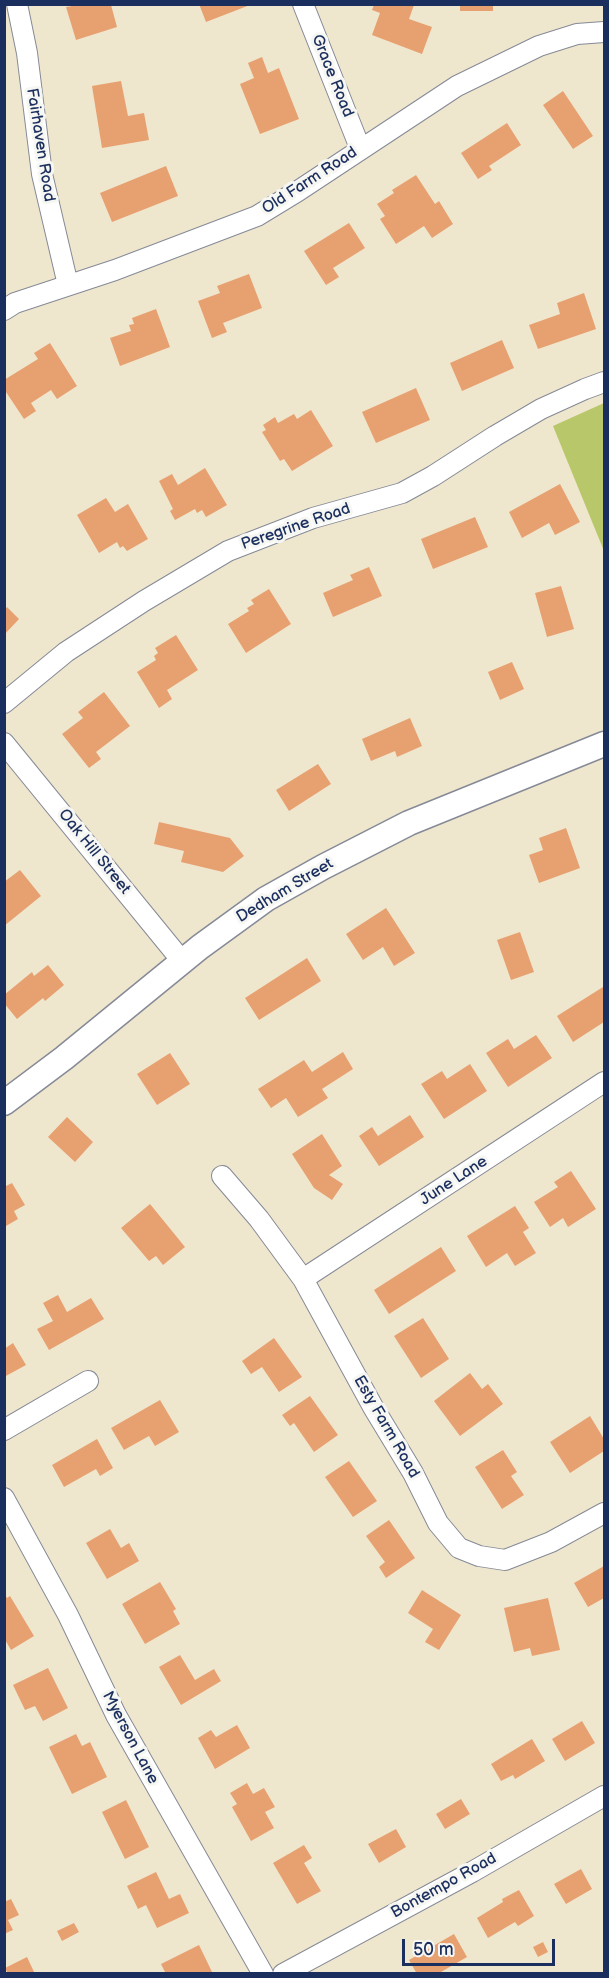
<!DOCTYPE html>
<html>
<head>
<meta charset="utf-8">
<style>
	body { margin:0 }
	#map { position:relative; width:609px; height:1978px; overflow:hidden; background:#efe6ce; font-family:"Balsamiq Sans",sans-serif }
	canvas { display:block }
	.frame { position:absolute; inset:0; border:6px solid #1b2f5e; pointer-events:none }
	.scale { position:absolute; left:402px; top:1939px; width:153px; height:27px; box-sizing:border-box; border:3px solid #1b2f5e; border-top:0; padding-left:8px; font-size:18px; line-height:21px; white-space:nowrap; color:#1b2f5e; -webkit-text-stroke:4px #f6f6f2; paint-order:stroke }
</style>
</head>
<body>
<div id="map">
<canvas width="609" height="1978"></canvas>
<div class="frame"></div>
<div class="scale">50 m</div>
</div>
<script>
const context = document.querySelector('canvas').getContext('2d');
context.lineJoin = 'round';
function fillPath(path, color) {
  context.fillStyle = color;
  context.fill(path, 'evenodd');
}
function poly(rows) {
  const path = new Path2D();
  for (const r of rows) {
    path.moveTo(r[0], r[1]);
    for (let i = 2; i < r.length; i += 2) path.lineTo(r[i], r[i + 1]);
  }
  return path;
}
function stroke(path, color, width, dash) {
  context.strokeStyle = color;
  context.lineWidth = width;
  context.lineCap = dash ? 'butt' : 'round';
  context.setLineDash(dash || []);
  context.stroke(path);
}
function label(font, color, halo, rows, align = 'center') {
  context.font = font + ' "Balsamiq Sans",sans-serif';
  context.lineWidth = 6;
  context.setLineDash([]);
  context.textBaseline = 'middle';
  context.strokeStyle = halo;
  context.fillStyle = color;
  for (const [text, x, y, turn = 0] of rows) {
    context.save();
    context.translate(x, y);
    context.rotate((+turn || 0) * Math.PI / 180);
    context.textAlign = isNaN(turn) ? turn : align;
    if (halo) context.strokeText(text, 0, 0);
    context.fillText(text, 0, 0);
    context.restore();
  }
}
const green = poly([
	[604,403,604,551,553,426]
]);
const building = poly([
	[199,4,250,4,250,5,206,22],
	[460,4,493,4,493,11,460,11],
	[71,5,111,5,117,27,76,40,66,7,72,6],
	[374,5,414,5,409,19,432,27,422,54,372,35,380,13,372,10],
	[262,57,268,73,279,68,299,119,260,134,240,84,254,78,248,63],
	[121,81,128,116,144,113,149,140,102,148,92,86],
	[563,91,593,136,573,149,543,105],
	[507,123,521,145,489,166,492,170,478,179,461,153],
	[166,166,178,196,112,222,100,193],
	[416,175,435,204,439,201,453,224,432,238,424,226,396,244,380,219,385,216,377,204,394,193,392,190],
	[349,223,365,248,333,268,339,277,326,285,304,251],
	[249,274,262,308,223,323,227,332,212,338,198,301,220,293,217,286],
	[584,293,596,329,538,349,529,325,560,314,557,303],
	[156,309,170,347,120,366,110,338,131,331,129,325,134,324,132,318],
	[502,340,514,368,462,391,450,363],
	[50,343,77,386,57,399,51,390,31,403,36,411,24,419,4,389,4,380,38,359,34,353],
	[416,388,430,420,376,443,362,412],
	[311,410,333,446,292,471,284,459,280,461,262,432,266,430,263,425,275,417,278,423,294,414,297,419],
	[205,468,227,505,206,517,202,510,197,513,195,509,175,520,170,511,173,509,159,481,172,474,178,485],
	[560,484,580,522,555,535,549,523,522,538,509,512],
	[106,498,115,512,128,504,148,539,127,551,123,546,120,548,117,542,99,553,77,515],
	[475,517,488,547,433,569,421,539],
	[369,567,382,596,333,617,323,593,353,580,350,575],
	[561,586,574,629,547,637,535,593],
	[269,589,291,624,246,653,228,624,249,611,247,608,254,604,251,600],
	[7,607,19,619,5,634,5,610],
	[176,635,198,670,167,690,172,699,159,708,137,672,156,660,154,656,158,653,155,648],
	[512,662,524,689,500,700,488,672],
	[104,692,130,726,96,752,101,759,89,768,62,734,83,718,78,712],
	[410,718,422,746,397,757,395,751,371,761,362,739],
	[318,764,331,784,289,811,276,790],
	[159,822,230,838,244,856,223,872,181,862,184,851,154,844],
	[566,828,580,868,539,883,529,855,543,850,539,838],
	[20,870,41,896,4,926,4,882],
	[386,908,415,953,394,966,383,947,363,960,346,934],
	[520,932,534,972,511,980,497,940],
	[307,958,321,981,259,1020,245,998],
	[48,965,64,985,45,1001,43,998,17,1019,4,1003,4,995,32,972,34,976],
	[603,987,604,990,604,1022,573,1042,557,1016],
	[536,1035,552,1058,508,1087,486,1053,508,1039,514,1049],
	[343,1052,353,1069,322,1089,328,1098,298,1117,286,1098,271,1108,258,1089,304,1060,312,1072],
	[170,1053,190,1084,157,1105,137,1074],
	[470,1064,487,1091,444,1119,421,1084,442,1071,447,1079],
	[410,1115,424,1137,379,1166,359,1136,372,1127,378,1136],
	[67,1117,93,1142,75,1162,48,1137],
	[322,1134,342,1166,329,1175,343,1184,332,1200,314,1188,292,1154],
	[571,1171,596,1209,568,1227,563,1218,550,1227,534,1202,558,1187,554,1182],
	[12,1183,25,1205,14,1211,18,1219,6,1226,4,1223,4,1187],
	[150,1204,185,1247,163,1265,156,1256,149,1261,121,1228],
	[515,1206,529,1228,523,1232,536,1253,515,1266,507,1253,486,1267,467,1236],
	[441,1247,456,1271,389,1314,374,1290],
	[58,1295,67,1312,91,1298,104,1319,49,1350,37,1329,53,1321,43,1303],
	[423,1318,449,1359,421,1378,394,1336],
	[274,1338,302,1377,279,1392,262,1367,251,1374,242,1361],
	[13,1343,26,1365,4,1377,4,1349],
	[470,1373,482,1389,488,1384,503,1404,460,1436,434,1401],
	[310,1396,338,1435,314,1452,294,1423,290,1426,282,1415],
	[160,1400,179,1432,155,1446,149,1436,124,1450,111,1428],
	[590,1416,604,1439,604,1451,570,1473,550,1442],
	[97,1439,113,1468,100,1476,96,1469,64,1487,52,1465],
	[503,1450,517,1472,511,1476,524,1495,502,1509,475,1467],
	[349,1461,377,1501,353,1517,325,1477],
	[389,1520,415,1558,386,1578,379,1567,385,1562,366,1536],
	[110,1529,121,1548,129,1543,139,1561,107,1579,86,1543],
	[604,1566,604,1598,588,1607,574,1583],
	[160,1582,176,1609,173,1611,180,1624,145,1644,122,1604],
	[422,1590,461,1615,439,1650,425,1642,433,1629,408,1613],
	[4,1593,7,1598,10,1596,34,1636,11,1650,4,1638],
	[548,1598,560,1650,532,1656,530,1648,514,1652,504,1608],
	[180,1655,195,1680,214,1669,221,1681,181,1705,159,1667],
	[48,1668,68,1708,43,1721,35,1706,25,1710,13,1685],
	[582,1721,595,1743,565,1761,552,1739],
	[237,1725,250,1748,215,1769,198,1738,211,1730,216,1737],
	[76,1734,82,1746,90,1742,107,1777,72,1794,49,1747],
	[532,1739,545,1761,515,1779,513,1775,501,1781,491,1764],
	[247,1783,253,1794,264,1788,275,1807,265,1812,274,1828,251,1841,232,1807,237,1804,230,1793],
	[461,1799,470,1814,445,1829,436,1814],
	[126,1800,149,1847,125,1859,102,1812],
	[396,1829,406,1847,379,1863,368,1844],
	[304,1845,312,1858,304,1863,321,1891,297,1904,273,1863],
	[581,1869,592,1889,566,1904,554,1884],
	[156,1872,169,1899,180,1894,189,1913,157,1928,146,1905,138,1909,127,1886],
	[519,1890,534,1916,518,1926,515,1922,488,1938,477,1918,503,1902,502,1899],
	[11,1899,19,1915,8,1920,13,1930,4,1934,4,1902],
	[74,1923,79,1932,62,1941,57,1931],
	[454,1934,467,1957,441,1972,442,1974,417,1974,409,1960],
	[543,1942,548,1952,538,1957,533,1947],
	[199,1945,213,1974,166,1974,161,1964],
	[27,1957,35,1974,8,1974,5,1968]
]);
const minor = poly([
	[17,4,27,53,42,174,68,285],
	[303,4,360,148],
	[4,310,15,303,115,270,257,216,298,191,457,86,539,46,577,34,604,32],
	[4,703,66,652,144,601,228,551,313,518,402,493,433,476,495,436,541,409,585,389,604,382],
	[4,743,182,961],
	[222,1176,259,1219,303,1279,373,1407,413,1473,438,1523,459,1548,479,1556,505,1560,551,1542,604,1513],
	[303,1279,604,1082],
	[4,1430,88,1381],
	[4,1498,68,1615,116,1715,263,1974],
	[283,1974,472,1872,604,1796]
]);
const tertiary = poly([
	[4,1103,64,1058,200,947,266,899,323,867,409,823,604,744]
]);
const streetNames = [
	["Grace Road",332,76,68],
	["Fairhaven Road",40,145,81],
	["Old Farm Road",310,181,-33],
	["Peregrine Road",296,527,-19],
	["Oak Hill Street",94,852,51],
	["Dedham Street",285,891,-31],
	["June Lane",454,1181,-33],
	["Esty Farm Road",386,1427,60],
	["Myerson Lane",130,1738,62],
	["Bontempo Road",444,1886,-29]
];
fillPath(green, '#b8c76a');
fillPath(building, '#e7a170');
stroke(minor, '#858a96', 22);
stroke(tertiary, '#858a96', 27);
stroke(minor, '#fff', 20);
stroke(tertiary, '#fff', 24);
label('16px', '#1b2f5e', '#f6f6f2', streetNames);
</script>
</body>
</html>
